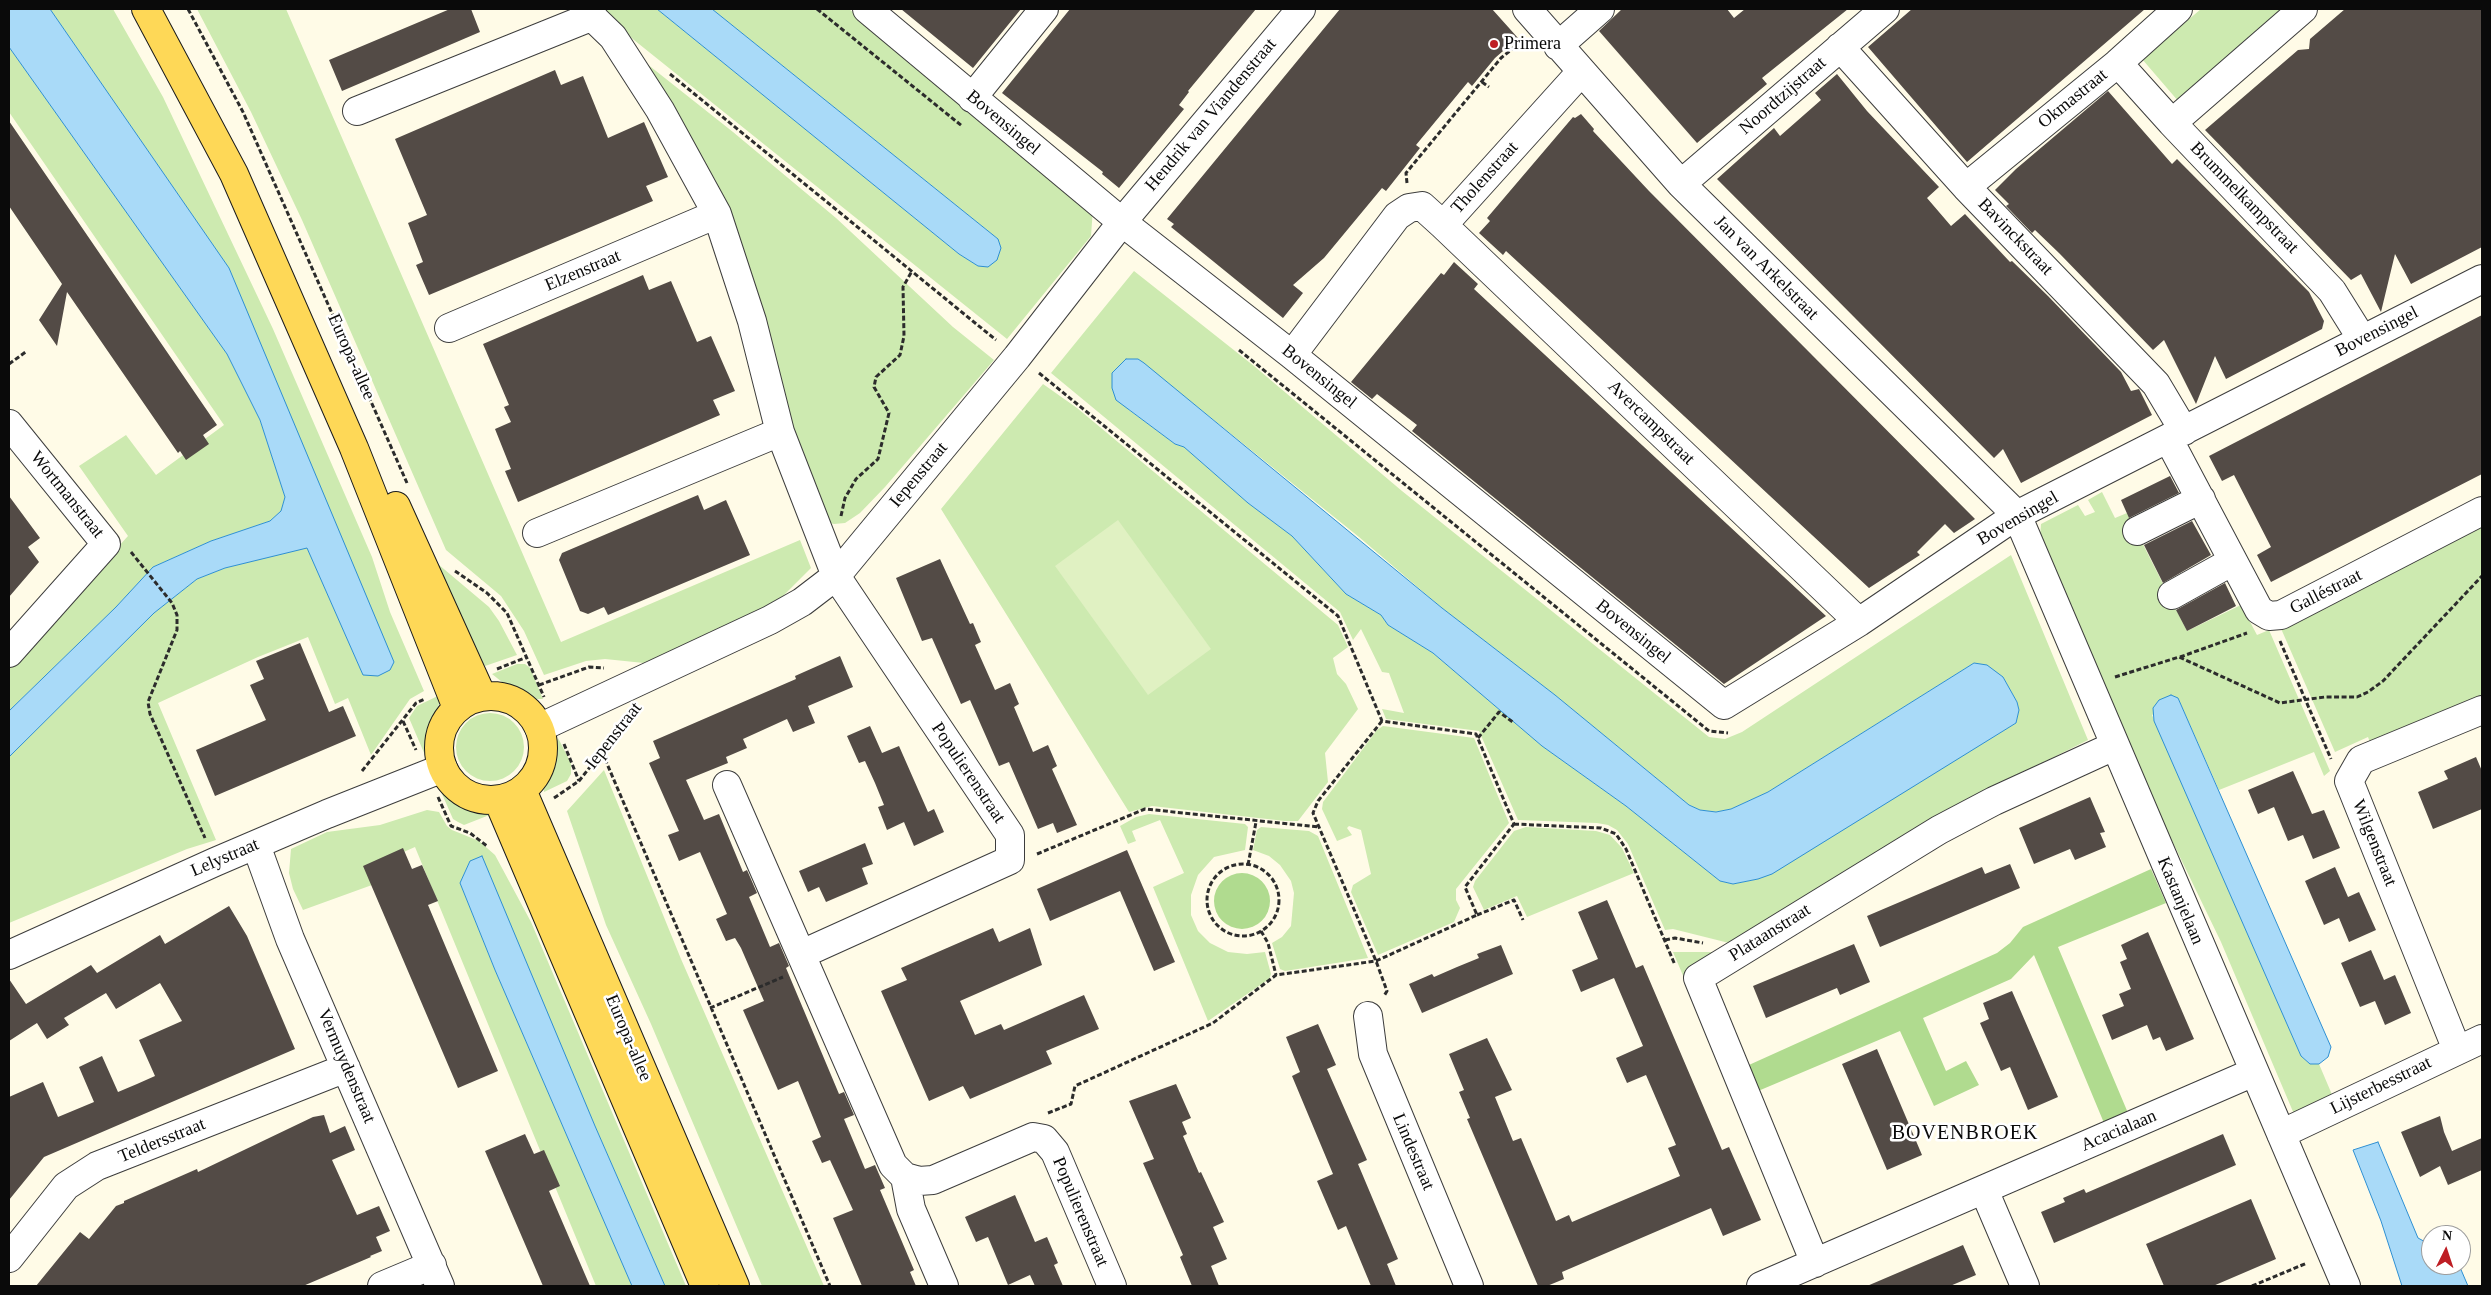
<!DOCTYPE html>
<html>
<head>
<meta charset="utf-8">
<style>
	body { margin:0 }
	#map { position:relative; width:2491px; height:1295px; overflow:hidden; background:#fffbe7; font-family:Georgia,serif }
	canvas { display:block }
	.frame { position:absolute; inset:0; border:10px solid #0a0a0a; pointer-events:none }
	.north { position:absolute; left:2421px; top:1225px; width:50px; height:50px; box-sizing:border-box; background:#fff; border:1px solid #9d9d9d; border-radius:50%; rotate:4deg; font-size:14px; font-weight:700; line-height:20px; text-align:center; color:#0a0a0a }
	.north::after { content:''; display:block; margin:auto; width:18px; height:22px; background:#be1e24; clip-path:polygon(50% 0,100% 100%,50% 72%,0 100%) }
</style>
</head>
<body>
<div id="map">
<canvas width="2491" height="1295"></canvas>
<div class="frame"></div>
<div class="north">N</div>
</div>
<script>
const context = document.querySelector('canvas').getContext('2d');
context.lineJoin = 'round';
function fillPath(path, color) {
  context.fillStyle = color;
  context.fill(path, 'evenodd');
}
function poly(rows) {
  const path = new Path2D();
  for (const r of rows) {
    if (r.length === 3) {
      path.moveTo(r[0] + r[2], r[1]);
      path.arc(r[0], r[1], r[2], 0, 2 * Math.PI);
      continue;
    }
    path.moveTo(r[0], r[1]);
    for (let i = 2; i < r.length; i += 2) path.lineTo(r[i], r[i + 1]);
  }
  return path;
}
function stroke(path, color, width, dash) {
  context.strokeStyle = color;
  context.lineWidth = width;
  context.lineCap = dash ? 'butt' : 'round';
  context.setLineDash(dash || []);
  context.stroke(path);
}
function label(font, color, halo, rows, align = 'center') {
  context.font = font + ' Georgia,serif';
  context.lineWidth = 5;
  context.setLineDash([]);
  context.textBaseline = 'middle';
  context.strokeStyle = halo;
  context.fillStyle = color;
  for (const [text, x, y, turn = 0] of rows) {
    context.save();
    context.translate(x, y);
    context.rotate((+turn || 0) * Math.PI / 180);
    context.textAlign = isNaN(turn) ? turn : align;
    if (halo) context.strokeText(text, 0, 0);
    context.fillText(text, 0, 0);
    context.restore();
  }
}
const green = poly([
	[50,9,113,9,163,97,273,329,372,557,390,612,424,691,410,699,371,755,348,698,335,704,308,637,258,657,158,703,216,840,187,849,9,923,9,757,154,613,197,579,225,568,307,547,363,675,229,268],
	[197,9,286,9,561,642,800,540,811,568,778,601,736,623,644,663,605,659,586,661,544,675,524,631,501,596,446,550,302,220,251,112],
	[599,9,657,9,959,254,978,266,998,239,712,9,849,9,1093,208,1091,236,1007,339,634,40],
	[2201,9,2287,9,2179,102,2142,59],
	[9,47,227,354,260,420,285,497,281,511,270,521,211,541,153,567,116,607,9,711,9,667,128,536,79,466,126,435,156,475,224,425,9,112],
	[632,52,733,132,836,218,953,327,994,360,885,487,860,513,845,523,834,524,826,522,816,510,734,228,716,181],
	[1134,271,1254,366,1402,491,1709,737,1725,739,1742,732,2011,555,2088,740,1976,796,1737,945,1673,929,1665,930,1628,844,1617,830,1608,825,1597,823,1518,820,1479,731,1386,719,1382,709,1404,713,1389,673,1382,672,1361,629,1353,640,1340,612,1051,373],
	[1138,359,1359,537,1442,608,1555,695,1689,805,1700,810,1716,812,1731,809,1768,792,1974,663,2003,677,2017,702,2019,710,2016,723,1758,879,1733,884,1720,881,1626,806,1542,746,1433,653,1388,625,1381,615,1346,594,1292,536,1248,503,1184,447,1175,444,1129,410,1112,388,1112,373],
	[1043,384,1077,408,1338,625,1348,647,1333,658,1337,674,1346,684,1358,709,1325,753,1328,782,1298,821,1285,821,1152,806,1129,812,941,509],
	[2102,492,2115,518,2127,513,2187,631,2241,605,2257,635,2269,630,2330,771,2324,776,2314,752,2219,790,2178,698,2152,715,2301,1056,2310,1064,2319,1064,2333,1097,2294,1114,2221,942,2150,795,2040,538,2041,524,2078,505,2085,516,2095,512,2088,500],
	[2482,519,2482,700,2372,748,2368,737,2335,752,2279,624],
	[432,559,489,607,499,621,517,655,485,666],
	[517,664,525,664,530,668,543,699,536,699,521,688,502,682,492,674],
	[442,694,431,730,429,749,425,755,409,718,417,706],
	[490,747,34],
	[1383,726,1474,738,1509,823,1456,889,1456,900,1460,908,1454,922,1378,955,1351,892,1353,885,1371,874,1361,830,1349,826,1347,828,1352,835,1337,841,1322,809,1323,802,1377,730],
	[558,738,571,763,571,774,567,781,544,792,543,783,550,770],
	[604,770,681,959,824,1286,762,1286,651,1024,606,925,567,811],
	[439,787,444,788,455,798,473,806,492,814,464,825,458,822,453,819],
	[427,810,439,812,447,826,452,830,479,841,495,855,531,922,686,1286,665,1286,595,1126,470,861,460,883,495,970,632,1286,596,1286,415,847,365,869,372,885,303,910,293,889,289,873,291,849,327,832,380,825],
	[1149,814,1245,824,1248,827,1245,850,1214,857,1198,875,1191,895,1191,915,1198,931,1210,943,1228,952,1247,954,1265,952,1271,974,1269,979,1208,1021,1153,887,1184,873,1160,820,1132,831,1136,841,1128,844,1120,826,1136,817],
	[1261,827,1309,831,1318,836,1368,958,1285,971,1280,969,1272,943,1282,937,1291,926,1294,893,1291,881,1280,865,1269,856,1253,850,1257,830],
	[1526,827,1596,831,1610,835,1622,848,1634,873,1527,917,1517,896,1484,910,1473,887,1475,881,1514,831],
	[1673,952,1713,952,1715,959,1687,985]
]);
const forest = poly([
	[2151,869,2166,903,2058,947,2128,1113,2104,1123,2034,955,2011,979,1923,1018,1946,1071,1966,1061,1979,1085,1934,1106,1900,1031,1751,1094,1740,1069,1997,953,2010,943,2023,927],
	[1242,901,28]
]);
const pitch = poly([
	[1118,520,1211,649,1148,695,1055,566]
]);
const water = poly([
	[9,9,50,9,229,268,394,662,390,670,378,676,363,675,307,548,225,568,197,579,154,613,9,757,9,711,116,607,153,567,211,541,270,521,281,511,285,497,260,420,227,354,9,47,9,9],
	[657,9,712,9,998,239,1001,248,997,260,988,267,978,266,959,254,657,9],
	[1126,359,1138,359,1144,363,1442,608,1555,695,1689,805,1700,810,1716,812,1731,809,1768,792,1974,663,1987,665,2003,677,2017,702,2019,710,2016,723,1772,874,1758,879,1733,884,1720,881,1626,806,1542,746,1433,653,1388,625,1381,615,1346,594,1292,536,1248,503,1184,447,1175,444,1116,400,1112,388,1112,373,1126,359],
	[2171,695,2178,698,2331,1047,2328,1057,2319,1064,2310,1064,2301,1056,2154,721,2153,708,2159,700,2171,695],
	[482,856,595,1126,665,1286,632,1286,495,970,460,883,470,861,482,856],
	[2378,1142,2418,1238,2431,1245,2431,1265,2459,1265,2468,1286,2402,1286,2381,1221,2353,1150,2378,1142]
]);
const building = poly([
	[450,9,471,9,480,32,342,91,329,60],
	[901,9,1021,9,973,68],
	[1070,9,1256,9,1188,91,1189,92,1179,105,1184,109,1119,188,1102,174,1103,172,1002,93],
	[1340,9,1492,9,1518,38,1495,58,1472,86,1468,82,1416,145,1420,148,1386,191,1382,188,1324,258,1293,285,1303,293,1283,318,1171,227,1174,224,1167,219],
	[1622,9,1727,9,1734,18,1745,9,1848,9,1762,78,1767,84,1697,143,1599,31],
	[1912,9,2145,9,1967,162,1868,47],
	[2345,9,2482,9,2482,247,2411,284,2395,254,2381,312,2361,274,2351,280,2205,130,2298,50,2309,49,2310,39],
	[555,70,561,85,583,76,608,138,644,122,668,177,646,186,653,201,429,295,416,265,423,262,408,223,427,215,395,139],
	[1837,74,1867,111,1939,187,1927,198,1951,226,1965,214,2010,262,2012,261,2048,296,2121,372,2131,391,2139,389,2152,415,2021,483,2003,449,1994,458,1717,179,1774,128,1780,136,1821,100,1815,93],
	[2108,91,2172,164,2177,159,2309,292,2324,321,2322,329,2226,379,2215,356,2196,404,2164,340,2153,350,2059,253,2035,230,2032,233,2006,206,2009,204,1995,190,2016,169],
	[1581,114,1594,129,1593,131,1649,191,1975,519,1954,533,1945,524,1917,552,1920,555,1869,588,1556,297,1506,251,1503,255,1479,233,1490,221,1487,218,1573,117,1575,118],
	[9,121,217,425,203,435,209,444,186,460,180,451,178,453,67,292,57,346,39,320,62,284,9,206],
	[1454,262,1478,284,1474,289,1826,616,1724,684,1412,431,1417,425,1377,394,1372,399,1351,382,1441,273,1444,275],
	[643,275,649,290,671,281,697,342,711,336,735,391,713,400,720,415,518,502,505,471,511,469,495,429,511,422,504,407,509,405,483,344],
	[2482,315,2482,474,2271,582,2257,555,2271,547,2234,475,2222,481,2209,456],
	[2170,476,2179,493,2129,518,2121,500],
	[698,495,704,510,726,500,750,555,608,615,604,607,588,614,580,611,559,560,562,553],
	[9,496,40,538,28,547,39,562,9,597],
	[2192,521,2211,555,2163,583,2144,545],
	[940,559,970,624,973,623,981,642,975,645,995,690,1010,683,1019,704,1014,707,1033,752,1048,745,1057,766,1052,769,1077,825,1057,833,1053,823,1038,829,1009,762,999,766,970,700,961,704,932,638,922,641,896,578],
	[2225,583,2236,606,2187,631,2176,610],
	[300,643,329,712,343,706,356,736,215,796,196,750,266,720,250,685,264,679,256,661],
	[840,656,853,687,808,706,815,723,793,732,787,719,743,739,747,748,726,757,728,763,686,780,704,820,719,814,743,872,747,870,757,893,749,897,770,947,779,943,789,966,786,968,839,1094,844,1092,854,1115,844,1119,865,1169,875,1165,885,1188,880,1190,914,1270,910,1272,916,1286,862,1286,833,1218,853,1210,830,1160,822,1163,812,1141,821,1137,798,1081,778,1090,743,1010,764,1001,741,948,735,938,726,941,716,919,727,914,700,852,679,861,668,835,679,831,649,763,660,758,653,741,796,679,795,676],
	[870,726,882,753,899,746,928,812,934,809,944,832,914,846,904,822,887,830,878,807,884,805,875,783,865,761,859,763,847,736],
	[2476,757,2482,771,2482,809,2433,829,2418,792,2448,779,2444,771],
	[2293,771,2312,814,2324,810,2340,848,2313,859,2303,835,2288,841,2274,807,2258,814,2248,790],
	[2090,797,2105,832,2100,833,2106,847,2075,860,2070,849,2034,864,2019,828],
	[865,843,873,864,862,868,868,884,826,902,819,887,808,892,799,871],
	[403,848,412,869,422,865,438,901,428,905,498,1071,458,1088,363,866],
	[1127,850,1175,962,1154,971,1120,891,1050,921,1037,889],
	[2010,864,2020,888,1880,947,1867,916,1982,867,1985,874],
	[2335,867,2348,897,2359,892,2376,930,2349,942,2339,918,2324,925,2305,881],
	[1607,900,1636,968,1643,965,1722,1150,1729,1147,1761,1220,1723,1236,1711,1208,1562,1272,1564,1279,1547,1286,1538,1286,1467,1119,1470,1118,1459,1092,1464,1090,1449,1054,1487,1038,1512,1090,1495,1097,1513,1141,1521,1138,1556,1221,1569,1215,1572,1222,1680,1176,1668,1148,1676,1145,1646,1075,1627,1083,1616,1058,1643,1046,1614,978,1581,992,1572,970,1598,959,1578,912],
	[229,906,247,936,295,1049,44,1157,9,1200,9,1097,43,1082,58,1117,94,1102,79,1067,102,1056,118,1092,137,1084,155,1076,139,1040,182,1021,160,983,116,1009,106,993,64,1018,69,1025,47,1039,37,1023,9,1041,9,979,26,1004,91,965,97,973,160,935,165,944],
	[993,928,999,942,1030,928,1042,965,960,1001,975,1035,1001,1024,1004,1030,1084,995,1099,1029,1046,1051,1052,1064,970,1099,963,1086,929,1101,881,991,907,980,901,968],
	[2148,932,2194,1039,2166,1051,2160,1037,2153,1040,2147,1025,2112,1040,2102,1015,2124,1006,2119,994,2131,989,2120,962,2127,959,2121,945],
	[1854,944,1870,982,1840,995,1837,988,1766,1018,1753,986],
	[1501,945,1513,974,1422,1013,1409,984,1432,974,1434,977,1457,967,1479,958,1477,954],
	[2371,950,2384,980,2395,975,2411,1013,2385,1025,2375,1001,2360,1007,2341,963],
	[2012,991,2058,1097,2028,1110,2010,1067,2001,1071,1980,1023,1989,1019,1983,1003],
	[1318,1024,1336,1065,1327,1069,1367,1160,1358,1164,1398,1259,1387,1264,1396,1286,1371,1286,1346,1226,1338,1230,1317,1181,1333,1174,1292,1076,1300,1072,1286,1037],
	[1877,1049,1922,1155,1887,1170,1842,1064],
	[1176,1084,1191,1118,1182,1122,1187,1134,1183,1136,1199,1173,1201,1172,1224,1222,1213,1227,1227,1259,1211,1266,1219,1286,1192,1286,1180,1257,1183,1255,1143,1163,1154,1159,1129,1101],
	[324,1115,330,1133,345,1126,355,1150,332,1160,357,1215,379,1206,390,1231,376,1237,382,1251,370,1256,371,1257,303,1286,36,1286,80,1232,89,1239,116,1206,124,1203,124,1201,197,1169,198,1172,313,1117],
	[2440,1116,2444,1132,2452,1151,2482,1138,2482,1170,2448,1185,2440,1166,2420,1177,2401,1132],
	[525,1134,534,1154,544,1150,560,1186,549,1191,590,1286,543,1286,485,1151],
	[2223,1134,2236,1165,2054,1243,2041,1212,2065,1202,2063,1198,2084,1189,2086,1193],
	[1015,1195,1035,1242,1047,1237,1058,1263,1054,1265,1063,1286,1035,1286,1030,1275,1008,1285,988,1237,976,1242,965,1217],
	[2251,1199,2276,1259,2213,1286,2164,1286,2146,1244],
	[1963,1245,1976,1275,1950,1286,1867,1286]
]);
const path = poly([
	[188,9,243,112,407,483],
	[817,9,962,126],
	[670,74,996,340],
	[1482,82,1489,87],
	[1407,183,1406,173,1501,58,1522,41],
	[1239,350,1709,731,1728,733],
	[9,364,27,351],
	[1039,373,1338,616,1382,721,1476,734,1514,824],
	[841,516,845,498,856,479,878,459,889,413,874,387,876,377,900,355,904,336,903,287,912,271],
	[131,552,172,603,177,615,177,630,148,702,150,714,205,838],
	[455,571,487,593,507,613,544,697],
	[2280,641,2331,759],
	[2180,657,2247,633],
	[497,669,527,657],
	[2115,677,2179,657,2280,703,2325,697,2357,697,2368,692,2383,681,2482,576],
	[539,685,589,667,604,668],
	[403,721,416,750],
	[1382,721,1318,801,1313,813,1376,961,1387,991,1384,996],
	[1478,738,1499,712,1514,723],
	[564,744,579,781],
	[602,752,830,1286],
	[362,771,416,703,425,699],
	[438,797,451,826,470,833,487,846],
	[554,798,579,781,631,715],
	[1514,824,1601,828,1616,834,1626,849,1675,965],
	[1037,854,1145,809,1319,827],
	[1243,900,36],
	[1248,865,1256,822],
	[1477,915,1514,900,1523,920],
	[1261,931,1268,943,1276,975],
	[1665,940,1675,938,1703,943],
	[710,1008,783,977],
	[1048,1113,1071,1104,1075,1086,1213,1023,1276,975,1376,961,1477,915,1465,887,1514,824],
	[2252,1286,2307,1263]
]);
const minor = poly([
	[584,9,613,37,660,110,717,214,752,321,780,432,836,576,1010,835,1010,860,802,954],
	[867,9,1122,222,1292,355,1724,705,1859,622,2017,515,2482,279],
	[1527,9,1681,184,2017,515,2346,1286],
	[1558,46,1600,9],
	[1840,47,1966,187,2156,384,2184,431],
	[2118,63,2172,123,2332,291,2362,339],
	[972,98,1044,9],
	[357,111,593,16],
	[2172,123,2303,9],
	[1681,184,1885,9],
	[1966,187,2118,63,2178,9],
	[1443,225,1859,622],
	[449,328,717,214],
	[1292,355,1397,216,1409,208,1422,206,1443,225,1581,72],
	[9,424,106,544,9,653],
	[2169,440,2259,610,2269,616,2281,615,2482,511],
	[2137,531,2201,499],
	[537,533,780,432],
	[2172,595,2233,561],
	[539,728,770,620,802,602,836,576,1017,357,1122,222,1301,9],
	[727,785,893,1165,905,1177,919,1181,933,1180,1033,1137,1044,1139,1055,1152,1112,1286],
	[256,845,290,939,440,1286],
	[9,955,215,862,327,814,443,768],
	[1368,1016,1373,1054,1469,1286],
	[2457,1050,2349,781,2361,760,2482,710],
	[2281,1134,2482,1039],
	[905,1177,911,1209,944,1286],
	[1984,1190,2025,1286],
	[9,1258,66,1186,97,1166,346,1068],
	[1815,1263,1698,978,1939,830,1994,801,2114,746],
	[382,1286,432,1265],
	[1761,1286,2254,1072]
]);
const major = poly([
	[146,9,234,174,354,448,457,708],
	[396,506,482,696],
	[491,748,52],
	[522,790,735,1286],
	[498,800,705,1286]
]);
const markers = [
	[1494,44,5,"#be1e24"]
];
const poiNames = [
	["Primera",1504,44]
];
const streetNames = [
	["Noordtzijstraat",1783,96,-41],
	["Okmastraat",2073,99,-39],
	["Hendrik van Viandenstraat",1211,115,-50],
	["Bovensingel",1003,123,40],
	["Tholenstraat",1485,178,-48],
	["Brummelkampstraat",2244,198,46],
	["Bavinckstraat",2015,237,46],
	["Jan van Arkelstraat",1766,268,45],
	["Elzenstraat",583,271,-23],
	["Bovensingel",2377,332,-27],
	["Europa-allee",351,357,66],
	["Bovensingel",1319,377,39],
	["Avercampstraat",1651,423,44],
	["Iepenstraat",919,475,-50],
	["Wortmanstraat",67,495,51],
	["Bovensingel",2018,519,-30],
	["Galléstraat",2326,592,-27],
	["Bovensingel",1633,632,39],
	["Iepenstraat",614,736,-52],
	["Populierenstraat",968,773,56],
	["Wilgenstraat",2374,843,68],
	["Lelystraat",225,858,-23],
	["Kastanjelaan",2180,901,67],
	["Plataanstraat",1770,933,-32],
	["Europa-allee",628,1038,67],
	["Vermuydenstraat",346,1066,67],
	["Lijsterbesstraat",2381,1086,-26],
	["Acacialaan",2119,1131,-23],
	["Teldersstraat",162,1141,-22],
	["Lindestraat",1413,1152,67],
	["Populierenstraat",1080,1212,67]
];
const quarterNames = [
	["BOVENBROEK",1965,1134]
];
fillPath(green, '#cdeab0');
fillPath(forest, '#b0db8f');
fillPath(pitch, '#e0f1c2');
fillPath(water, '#a9daf8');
stroke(water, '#2e8fd2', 1);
fillPath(building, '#534b46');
stroke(minor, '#3d3d3d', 30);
stroke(major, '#1b1b1b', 30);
stroke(path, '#2c2c2c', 3, [5, 2.5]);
stroke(minor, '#fff', 28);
stroke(major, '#fed857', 28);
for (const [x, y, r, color] of markers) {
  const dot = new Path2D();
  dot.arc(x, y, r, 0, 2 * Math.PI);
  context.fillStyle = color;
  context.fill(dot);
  stroke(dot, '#fff', 2);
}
label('18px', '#0a0a0a', '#fff', poiNames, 'left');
label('18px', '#0a0a0a', '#fff', streetNames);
context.letterSpacing = '1px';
label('20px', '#0a0a0a', '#fff', quarterNames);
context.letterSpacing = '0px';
</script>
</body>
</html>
